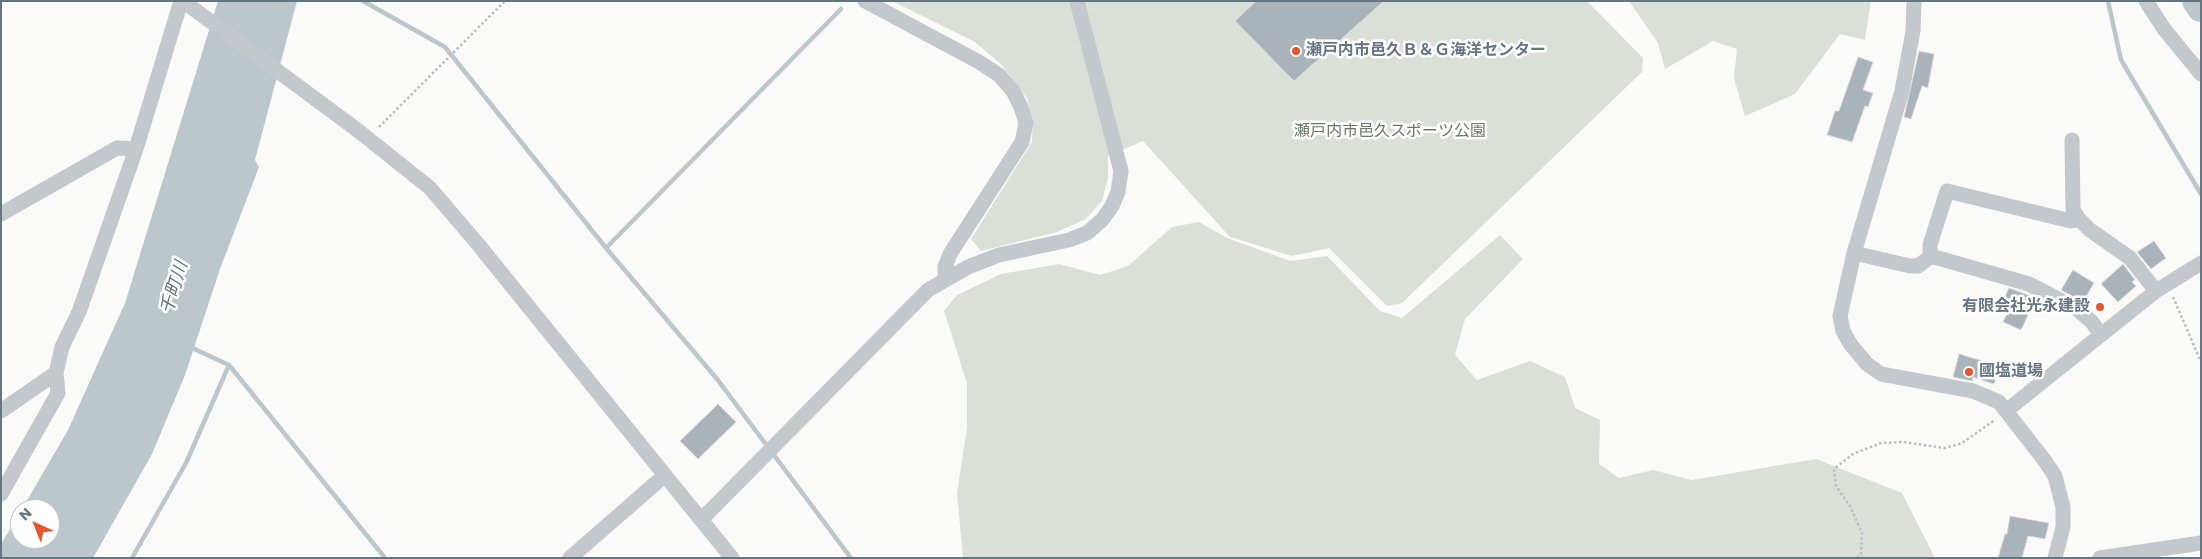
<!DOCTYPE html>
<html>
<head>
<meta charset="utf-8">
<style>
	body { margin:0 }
	#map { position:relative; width:2202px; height:559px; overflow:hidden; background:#fafaf8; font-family:Poppins,sans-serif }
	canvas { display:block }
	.frame { position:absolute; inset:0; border:2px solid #657683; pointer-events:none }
	.north { position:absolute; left:10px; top:499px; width:50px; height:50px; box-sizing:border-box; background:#fff; border:1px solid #c1c8cd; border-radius:50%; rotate:316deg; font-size:14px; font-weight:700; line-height:20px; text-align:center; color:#657683 }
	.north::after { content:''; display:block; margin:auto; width:18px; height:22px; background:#e4572e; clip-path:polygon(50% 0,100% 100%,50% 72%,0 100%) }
</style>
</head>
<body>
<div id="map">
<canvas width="2202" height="559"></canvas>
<div class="frame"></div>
<div class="north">N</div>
</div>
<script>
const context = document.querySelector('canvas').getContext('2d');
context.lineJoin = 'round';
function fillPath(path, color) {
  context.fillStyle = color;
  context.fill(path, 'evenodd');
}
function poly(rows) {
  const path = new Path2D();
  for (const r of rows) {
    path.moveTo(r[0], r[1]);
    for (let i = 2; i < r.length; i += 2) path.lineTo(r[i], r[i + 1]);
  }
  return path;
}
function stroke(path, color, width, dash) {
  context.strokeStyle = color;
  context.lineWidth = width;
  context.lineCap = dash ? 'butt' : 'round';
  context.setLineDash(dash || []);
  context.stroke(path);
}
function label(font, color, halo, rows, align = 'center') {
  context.font = font + ' Poppins,"Noto Sans JP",sans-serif';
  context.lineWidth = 5;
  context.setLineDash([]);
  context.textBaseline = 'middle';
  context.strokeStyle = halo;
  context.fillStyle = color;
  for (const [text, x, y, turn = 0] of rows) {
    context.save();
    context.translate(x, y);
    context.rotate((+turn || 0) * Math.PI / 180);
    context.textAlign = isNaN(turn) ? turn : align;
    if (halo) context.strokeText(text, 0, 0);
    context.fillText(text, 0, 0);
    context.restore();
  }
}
const green = poly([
	[892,1,1587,1,1643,58,1642,72,1402,303,1387,306,1329,248,1292,256,1230,237,1143,141,1108,156,1108,178,1102,201,1086,219,1057,232,981,251,971,239,1032,142,1033,122,1027,98,1002,65,975,42],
	[1629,1,1871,1,1865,40,1840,34,1795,94,1745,116,1734,78,1737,49,1713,41,1665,69,1658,43],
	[1199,222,1227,238,1290,261,1327,256,1380,311,1402,318,1500,235,1523,259,1465,319,1455,355,1477,380,1530,361,1565,377,1575,408,1600,420,1599,464,1619,478,1653,470,1692,480,1816,459,1902,493,1935,558,963,558,957,493,967,428,967,383,944,311,957,295,1001,274,1059,264,1100,275,1128,266,1172,227]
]);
const water = poly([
	[218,1,297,1,255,160,259,167,220,269,185,375,152,454,93,558,1,558,1,544,20,513,20,539,50,539,50,509,22,509,68,430,125,303]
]);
const stream = poly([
	[363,1,445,47,606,248,717,379,851,558],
	[2108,1,2121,60,2201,194],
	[606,248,841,9],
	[190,347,229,365,385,558],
	[132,558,186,463,229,365]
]);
const river = poly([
	[2196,1,2201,8]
]);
const building = poly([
	[1256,1,1384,1,1294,81,1235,21,1256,1],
	[1919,51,1934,54,1928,88,1922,86,1911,119,1904,117,1919,51],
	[1858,57,1873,62,1863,90,1873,93,1868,107,1865,106,1852,142,1827,135,1835,111,1839,111,1858,57],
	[2154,241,2166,258,2151,269,2137,252,2154,241],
	[2123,264,2135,280,2132,282,2136,286,2118,302,2101,284,2123,264],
	[2073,270,2094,283,2083,302,2061,290,2073,270],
	[2009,288,2036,298,2021,330,2003,322,2010,307,2002,303,2009,288],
	[1959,354,2000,366,1994,384,1973,377,1972,381,1953,377,1959,354],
	[718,404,736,422,698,459,680,441,718,404],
	[2010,516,2049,523,2045,539,2028,536,2022,558,1998,558,2005,534,2007,534,2010,516]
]);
const path = poly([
	[379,127,505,1],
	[2173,297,2201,362],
	[1857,558,1861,554,1862,533,1850,506,1836,486,1834,469,1853,454,1881,443,1903,442,1945,448,1962,443,1995,420]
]);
const minor = poly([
	[183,1,356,129,430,188,477,243,732,558],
	[865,1,979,62,999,75,1013,91,1021,107,1026,123,1022,142,950,254,945,267,945,279],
	[1914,1,1913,31,1902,91,1854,253,1840,316,1843,331,1851,345,1867,364,1881,374,1973,391,1999,402,2045,461,2055,476,2063,507,2063,527,2055,558],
	[2146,1,2164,29,2201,74],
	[2072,140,2073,210,2079,219,2090,230,2130,258,2156,291],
	[1,214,117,148,136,149],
	[1854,253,1910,266,1918,266,1930,257,1938,258,2029,284,2077,309,2092,322,2101,335],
	[1930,257,1930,245,1947,191,2071,221,2079,219],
	[1,411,56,373,62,347,79,312,136,149,181,1],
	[2006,411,2156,291,2201,263],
	[1,494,58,393,56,373],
	[701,520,928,290,968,267,999,255,1069,240,1087,233,1102,220,1112,206,1118,192,1121,171,1077,1],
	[570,558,664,476],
	[2100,558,2201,543]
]);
const markers = [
	[1296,51,5,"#e4572e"],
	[2100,307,5,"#e4572e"],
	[1969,372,5,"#e4572e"]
];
const poiNames = [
	["瀬戸内市邑久Ｂ＆Ｇ海洋センター",1306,51],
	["有限会社光永建設",2090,307,"right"],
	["國塩道場",1979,372]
];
const parkNames = [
	["瀬戸内市邑久スポーツ公園",1390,132]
];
const waterNames = [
	["千町川",175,288,-73]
];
fillPath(green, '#dadfd7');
fillPath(water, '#bbc7cb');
stroke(stream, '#bbc7cb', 4.5);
stroke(river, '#bbc7cb', 28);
fillPath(building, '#aab3b9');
stroke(building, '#dcdcda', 1);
stroke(path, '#bbbfc2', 2.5, [2.5, 2.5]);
stroke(minor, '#c3c8cc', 15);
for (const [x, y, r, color] of markers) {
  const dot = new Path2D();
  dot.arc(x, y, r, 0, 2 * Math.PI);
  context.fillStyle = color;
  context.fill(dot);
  stroke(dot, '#fff', 2);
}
label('bold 16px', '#657683', '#fff', poiNames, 'left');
label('16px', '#687a64', '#fff', parkNames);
label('italic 18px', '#60757c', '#fff', waterNames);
</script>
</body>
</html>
